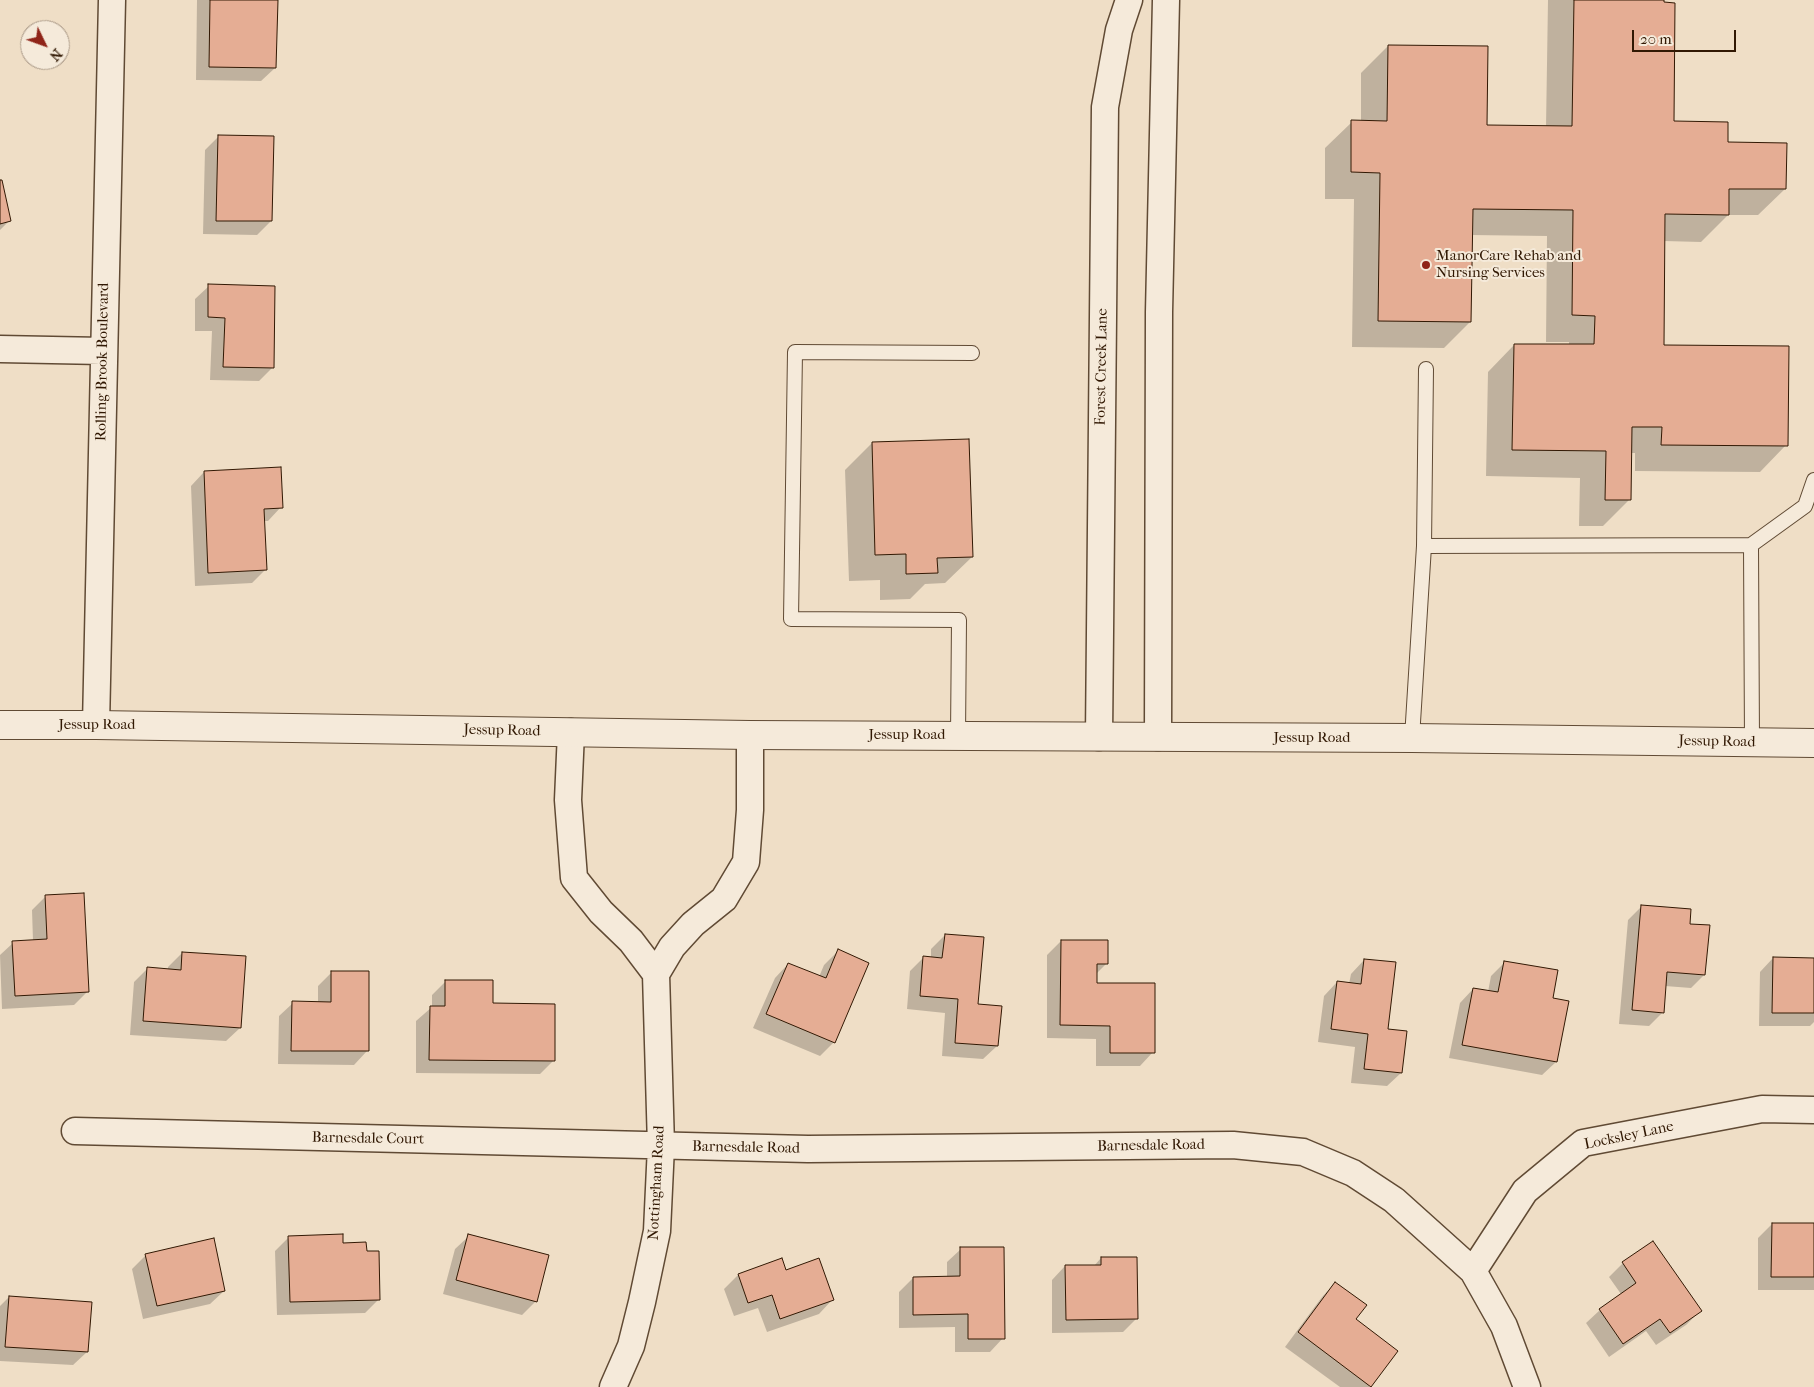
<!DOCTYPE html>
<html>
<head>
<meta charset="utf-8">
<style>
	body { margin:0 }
	#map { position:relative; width:1814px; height:1387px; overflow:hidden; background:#efdec6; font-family:"IM FELL French Canon",serif }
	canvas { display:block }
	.north { position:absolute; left:20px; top:20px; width:50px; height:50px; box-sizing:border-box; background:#f5eada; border:1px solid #a79684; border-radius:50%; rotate:132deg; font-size:14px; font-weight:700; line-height:20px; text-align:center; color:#311803 }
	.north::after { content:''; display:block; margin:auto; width:18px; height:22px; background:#8f2418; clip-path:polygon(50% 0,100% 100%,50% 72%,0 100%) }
	.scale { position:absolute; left:1632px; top:30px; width:104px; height:22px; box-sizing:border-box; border:2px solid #311803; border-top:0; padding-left:6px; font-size:15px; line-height:18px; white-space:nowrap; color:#311803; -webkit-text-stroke:4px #f5eada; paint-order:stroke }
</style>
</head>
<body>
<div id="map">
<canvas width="1814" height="1387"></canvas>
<div class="north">N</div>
<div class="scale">20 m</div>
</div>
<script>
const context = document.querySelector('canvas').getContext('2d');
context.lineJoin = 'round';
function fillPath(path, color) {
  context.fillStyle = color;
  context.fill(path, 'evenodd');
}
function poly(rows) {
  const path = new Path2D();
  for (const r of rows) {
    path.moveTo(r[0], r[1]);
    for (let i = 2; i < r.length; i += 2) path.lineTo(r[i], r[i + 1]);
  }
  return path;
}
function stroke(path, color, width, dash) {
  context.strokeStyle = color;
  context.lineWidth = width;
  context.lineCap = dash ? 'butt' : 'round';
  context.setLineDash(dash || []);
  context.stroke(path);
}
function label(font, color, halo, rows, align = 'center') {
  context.font = font + ' "IM FELL French Canon",serif';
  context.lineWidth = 4;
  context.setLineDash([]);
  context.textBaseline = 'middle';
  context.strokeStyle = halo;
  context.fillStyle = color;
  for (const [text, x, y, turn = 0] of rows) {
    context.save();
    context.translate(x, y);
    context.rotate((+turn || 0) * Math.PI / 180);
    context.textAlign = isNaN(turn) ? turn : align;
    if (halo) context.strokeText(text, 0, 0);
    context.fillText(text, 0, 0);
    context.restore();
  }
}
const shadow = poly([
	[197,0,277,0,275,68,261,81,196,80],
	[1548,0,1663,0,1672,122,1727,144,1785,189,1758,215,1728,215,1701,242,1664,241,1662,346,1786,445,1760,472,1635,471,1635,453,1630,453,1629,500,1603,526,1579,526,1580,478,1486,476,1488,372,1514,345,1569,345,1569,342,1546,342,1547,236,1471,235,1470,322,1444,348,1352,347,1354,199,1325,199,1325,148,1352,122,1361,122,1361,73,1388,46,1486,126,1546,127],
	[219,136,271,221,257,235,203,234,205,150],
	[0,182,9,221,0,230],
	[209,286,272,368,259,381,210,380,212,331,195,331,195,299],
	[872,443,972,557,945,583,925,584,910,599,880,600,880,580,849,581,845,470],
	[204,472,281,507,268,521,263,521,265,570,252,583,195,586,191,486],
	[46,896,88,991,74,1005,2,1009,0,955,13,943,33,941,32,910],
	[1641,907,1688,925,1704,975,1691,988,1665,986,1663,1012,1649,1026,1619,1024,1628,920],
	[945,935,977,1005,997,1046,983,1059,942,1056,945,1013,907,1009,910,971,924,957,931,958,931,949],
	[1061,941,1106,964,1096,974,1096,984,1153,1052,1140,1066,1096,1066,1096,1039,1047,1038,1047,955],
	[838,951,834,1042,820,1056,753,1028,775,978,788,964,819,977,824,965],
	[182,953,240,1028,226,1041,130,1035,134,982,148,968,168,970,168,967],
	[1773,958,1814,959,1814,1022,1810,1026,1759,1026,1760,972],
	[1364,960,1401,1073,1387,1086,1351,1083,1355,1047,1318,1042,1324,996,1337,982,1349,984,1351,974],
	[1505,962,1551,999,1556,1062,1542,1075,1449,1058,1460,1003,1473,989,1488,992,1491,976],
	[332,972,367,1051,354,1065,278,1064,279,1016,293,1003,318,1003,318,986],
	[446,981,492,1005,554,1060,540,1074,416,1073,416,1021,432,1007,432,995],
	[1772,1224,1814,1225,1814,1290,1758,1290,1758,1238],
	[469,1236,536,1301,522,1315,443,1294,455,1249],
	[289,1237,365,1252,379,1299,365,1313,277,1315,275,1251],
	[961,1249,1003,1338,990,1352,955,1352,955,1327,899,1328,899,1292,913,1278,947,1278,947,1262],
	[146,1255,224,1291,210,1304,143,1319,132,1269],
	[1101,1258,1137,1318,1123,1332,1052,1333,1052,1280,1065,1266,1094,1266],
	[781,1260,785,1271,832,1300,819,1314,767,1332,758,1308,734,1316,724,1289,738,1275],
	[1623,1263,1700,1311,1686,1325,1656,1345,1646,1331,1609,1357,1586,1323,1600,1310,1621,1294,1609,1277],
	[1335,1283,1355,1320,1397,1351,1369,1387,1340,1387,1285,1347,1322,1297],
	[9,1297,87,1352,73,1365,0,1361,0,1306]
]);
const building = poly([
	[210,0,278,0,276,68,209,67,210,0],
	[1574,0,1664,0,1664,2,1675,3,1674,121,1728,122,1728,142,1787,143,1786,189,1729,189,1729,215,1665,214,1664,345,1789,346,1788,446,1661,445,1662,427,1632,427,1631,500,1605,500,1606,451,1512,450,1514,344,1594,344,1595,316,1572,315,1573,210,1473,209,1471,322,1378,321,1380,173,1351,172,1351,120,1387,121,1388,45,1488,46,1487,125,1572,126,1574,0],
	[218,135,274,136,272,221,216,221,218,135],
	[0,180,2,180,11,221,0,224,0,180],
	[208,284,275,286,274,368,223,367,225,318,208,317,208,284],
	[969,439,973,557,937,558,938,573,906,574,906,554,875,555,872,442,969,439],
	[281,467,283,508,264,509,267,570,208,573,204,471,281,467],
	[84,893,89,992,15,996,12,941,47,939,45,895,84,893],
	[1641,905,1691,909,1690,924,1710,925,1705,975,1667,972,1664,1013,1632,1010,1641,905],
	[945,934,984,937,978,1004,1002,1006,998,1046,955,1043,958,999,920,996,923,956,942,958,945,934],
	[1061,940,1108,940,1108,964,1097,964,1097,983,1155,983,1155,1053,1110,1053,1110,1026,1060,1025,1061,940],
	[838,949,869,963,835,1043,766,1014,788,963,826,978,838,949],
	[182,952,246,956,241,1028,143,1021,147,967,181,970,182,952],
	[1773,957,1814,958,1814,1013,1772,1013,1773,957],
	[1364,959,1396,962,1388,1029,1407,1031,1402,1073,1364,1069,1368,1034,1331,1029,1337,981,1361,984,1364,959],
	[1504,961,1558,970,1553,998,1569,1001,1557,1062,1462,1045,1473,988,1498,992,1504,961],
	[331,971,369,971,369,1051,291,1051,292,1001,331,1002,331,971],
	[445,980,493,980,493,1003,555,1004,555,1061,429,1060,430,1006,445,1006,445,980],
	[1772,1223,1814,1223,1814,1277,1771,1277,1772,1223],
	[343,1234,343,1243,366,1242,367,1251,379,1251,380,1300,290,1302,288,1236,343,1234],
	[468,1234,549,1255,537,1302,456,1280,468,1234],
	[214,1238,225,1291,157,1306,145,1254,214,1238],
	[1653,1241,1702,1311,1670,1333,1660,1319,1623,1344,1599,1309,1636,1283,1622,1262,1653,1241],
	[960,1247,1004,1247,1005,1339,968,1339,968,1314,913,1315,913,1277,960,1276,960,1247],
	[1101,1257,1137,1257,1138,1319,1066,1320,1065,1265,1101,1265,1101,1257],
	[782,1258,786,1270,819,1258,834,1300,780,1319,772,1295,748,1303,738,1274,782,1258],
	[1335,1282,1367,1305,1356,1319,1398,1351,1371,1387,1298,1332,1335,1282],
	[9,1296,92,1302,88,1352,5,1347,9,1296]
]);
const service = poly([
	[1751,545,1752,743],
	[1424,546,1751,545,1805,506,1814,480],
	[958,736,959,620,791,619,795,352,972,353],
	[1412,738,1424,546,1426,369]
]);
const minor = poly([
	[0,349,103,351],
	[96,725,112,0],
	[571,732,568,800,574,878,601,912,631,941,656,974],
	[1099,737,1105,107,1119,30,1129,0],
	[1158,737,1159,312,1166,0],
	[75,1131,808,1149,1233,1145,1303,1152,1353,1173,1394,1200,1473,1271,1504,1326,1527,1387],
	[1473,1271,1525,1191,1583,1143,1762,1109,1814,1110],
	[613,1387,631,1346,642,1302,657,1231,661,1146,656,974,672,947,693,924,724,899,746,862,750,810,750,735]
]);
const tertiary = poly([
	[0,725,96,725,750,735,1412,738,1814,743]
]);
const markers = [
	[1426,265,5,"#8f2418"]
];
const poiNames = [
	["ManorCare Rehab and",1436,256],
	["Nursing Services",1436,273]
];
const streetNames = [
	["Rolling Brook Boulevard",103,362,-89],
	["Forest Creek Lane",1102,367,-89],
	["Jessup Road",97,725],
	["Jessup Road",502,731,1],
	["Jessup Road",907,735],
	["Jessup Road",1312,738],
	["Jessup Road",1717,742,1],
	["Locksley Lane",1629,1136,-12],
	["Barnesdale Court",368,1139,1],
	["Barnesdale Road",1151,1146,-1],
	["Barnesdale Road",746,1148,1],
	["Nottingham Road",657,1183,-87]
];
fillPath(shadow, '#0003');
fillPath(building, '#e5ad94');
stroke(building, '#311803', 1);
stroke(service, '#604a34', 16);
stroke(minor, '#604a34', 29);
stroke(tertiary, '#604a34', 30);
stroke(service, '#f5eada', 14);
stroke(minor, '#f5eada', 26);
stroke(tertiary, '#f5eada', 28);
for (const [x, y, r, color] of markers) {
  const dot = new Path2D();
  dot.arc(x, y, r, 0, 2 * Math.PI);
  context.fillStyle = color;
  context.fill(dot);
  stroke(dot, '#f5eada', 2);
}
label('15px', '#311803', '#f5eada', poiNames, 'left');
label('15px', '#311803', '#f5eada', streetNames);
</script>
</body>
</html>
